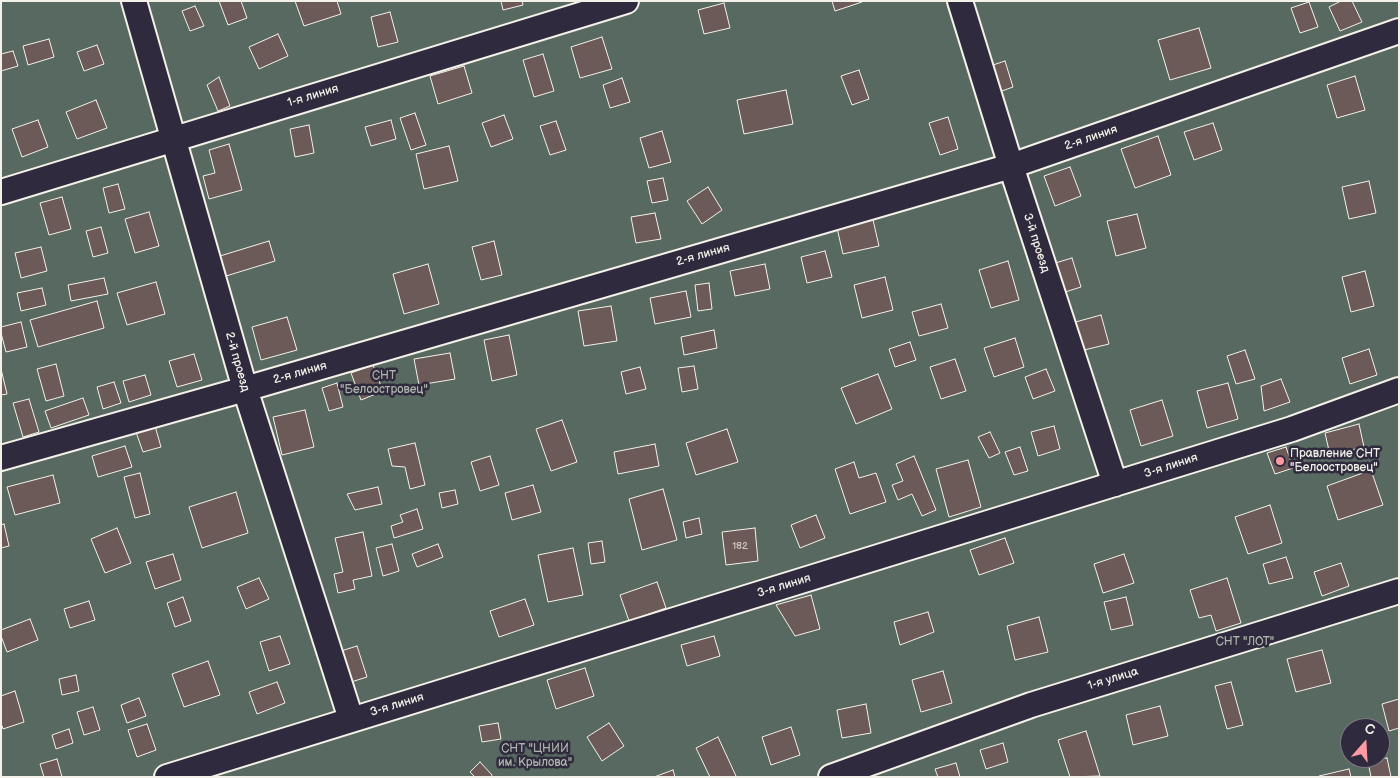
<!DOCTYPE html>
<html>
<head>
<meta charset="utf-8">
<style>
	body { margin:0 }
	#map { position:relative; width:1400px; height:778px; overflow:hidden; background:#3b3443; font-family:"Balsamiq Sans",sans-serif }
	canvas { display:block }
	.frame { position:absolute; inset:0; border:2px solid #f4f1e8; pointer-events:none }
	.north { position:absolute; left:1340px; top:718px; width:50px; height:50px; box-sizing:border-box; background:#2f2a3d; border:1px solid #7e7a81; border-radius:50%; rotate:19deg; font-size:14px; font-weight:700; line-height:20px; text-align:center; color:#f4f1e8 }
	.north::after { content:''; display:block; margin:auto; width:18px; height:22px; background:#ff9aa2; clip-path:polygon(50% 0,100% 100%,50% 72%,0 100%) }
</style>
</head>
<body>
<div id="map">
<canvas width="1400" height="778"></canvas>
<div class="frame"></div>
<div class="north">С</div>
</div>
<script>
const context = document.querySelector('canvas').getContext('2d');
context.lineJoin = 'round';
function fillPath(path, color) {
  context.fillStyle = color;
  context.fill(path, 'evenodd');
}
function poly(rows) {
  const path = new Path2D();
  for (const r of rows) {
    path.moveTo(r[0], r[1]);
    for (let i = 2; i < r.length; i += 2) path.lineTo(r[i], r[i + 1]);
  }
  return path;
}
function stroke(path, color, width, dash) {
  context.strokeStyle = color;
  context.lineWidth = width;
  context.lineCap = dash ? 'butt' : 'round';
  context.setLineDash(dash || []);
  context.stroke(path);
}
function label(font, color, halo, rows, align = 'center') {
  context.font = font + ' "Balsamiq Sans",sans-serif';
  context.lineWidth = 5;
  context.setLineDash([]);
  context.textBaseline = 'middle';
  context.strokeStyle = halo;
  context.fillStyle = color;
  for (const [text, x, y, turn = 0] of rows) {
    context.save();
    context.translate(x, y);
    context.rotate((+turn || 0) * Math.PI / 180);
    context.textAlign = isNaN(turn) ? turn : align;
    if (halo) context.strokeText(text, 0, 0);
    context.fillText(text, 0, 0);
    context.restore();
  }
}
const green = poly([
	[1,1,1399,1,1399,777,1,777],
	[1350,728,1380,728,1380,758,1350,758]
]);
const building = poly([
	[219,1,241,1,247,18,228,25,219,1],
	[295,1,337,1,341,14,304,26,295,1],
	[501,1,522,1,523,5,503,10,501,1],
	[832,1,862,1,862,2,835,11,832,1],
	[1341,1,1352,1,1362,22,1340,31,1329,7,1341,1],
	[1309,2,1318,27,1300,33,1291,8,1309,2],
	[724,3,730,28,704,34,698,10,724,3],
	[195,6,204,26,190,31,182,11,195,6],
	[390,12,398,42,378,47,371,17,390,12],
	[1199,28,1211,68,1170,80,1158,40,1199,28],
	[278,34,288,56,259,69,249,47,278,34],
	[602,37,612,69,580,78,571,47,602,37],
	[49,39,54,57,28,65,23,46,49,39],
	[97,45,104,64,84,71,77,52,97,45],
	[13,51,18,66,1,71,1,54,13,51],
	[543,54,554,91,534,97,523,60,543,54],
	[1005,61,1013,87,999,92,990,66,1005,61],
	[464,66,472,93,438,104,430,76,464,66],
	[859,70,869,99,852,105,841,76,859,70],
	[1355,76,1365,110,1337,118,1327,85,1355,76],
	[219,77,230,106,218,111,207,85,219,77],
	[622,78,630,102,610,108,603,85,622,78],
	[786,90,793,124,744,134,737,100,786,90],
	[96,100,107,128,77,139,66,112,96,100],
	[415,113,426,145,411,150,400,118,415,113],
	[504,115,513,139,491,147,482,123,504,115],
	[948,117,958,149,940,155,929,123,948,117],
	[38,120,48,147,22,157,12,129,38,120],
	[391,120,396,139,371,146,365,127,391,120],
	[556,121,566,150,550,155,540,126,556,121],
	[1213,123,1222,150,1194,160,1184,132,1213,123],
	[309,125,314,153,295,157,290,129,309,125],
	[662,131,671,162,649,168,640,138,662,131],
	[1158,136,1171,175,1135,188,1121,149,1158,136],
	[229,144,242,190,209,199,203,176,215,173,209,150,229,144],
	[449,146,458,181,424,189,416,154,449,146],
	[1070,167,1081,196,1055,206,1044,176,1070,167],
	[663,178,668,200,652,203,647,181,663,178],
	[1369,181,1376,213,1349,219,1342,187,1369,181],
	[118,184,125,209,109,213,103,188,118,184],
	[708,187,722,210,702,224,687,201,708,187],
	[62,197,71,229,49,235,40,203,62,197],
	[149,212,159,246,135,253,125,219,149,212],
	[655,213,661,239,636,243,631,217,655,213],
	[1137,214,1146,248,1116,256,1107,221,1137,214],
	[873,220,879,246,843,254,837,228,873,220],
	[101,227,108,253,93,257,86,231,101,227],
	[269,241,275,261,226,276,220,256,269,241],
	[494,241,502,275,481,280,472,247,494,241],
	[41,247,47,271,21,278,15,253,41,247],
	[825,251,832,277,807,283,801,257,825,251],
	[1072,258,1081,287,1062,293,1052,264,1072,258],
	[1008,261,1019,300,991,308,979,270,1008,261],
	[428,264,439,304,404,314,393,274,428,264],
	[765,264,770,289,735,296,730,271,765,264],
	[1365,271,1374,306,1351,312,1342,277,1365,271],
	[885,277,893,310,862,318,854,285,885,277],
	[104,278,108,294,71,301,68,285,104,278],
	[156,282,165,314,127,325,117,293,156,282],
	[709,283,712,309,698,311,695,285,709,283],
	[42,288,46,305,21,311,17,293,42,288],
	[686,291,691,317,655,324,650,298,686,291],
	[97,301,104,328,38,347,30,320,97,301],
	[941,304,948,328,919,336,912,312,941,304],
	[611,306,617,341,584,346,578,311,611,306],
	[1101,315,1109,344,1080,351,1072,323,1101,315],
	[287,317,297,350,261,360,252,327,287,317],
	[21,322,27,347,6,352,1,333,1,327,21,322],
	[714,330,717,348,684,355,681,337,714,330],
	[509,335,517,375,492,381,484,340,509,335],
	[1015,338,1024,367,994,377,984,348,1015,338],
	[910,342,916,360,895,367,889,349,910,342],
	[1369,349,1377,375,1350,384,1342,358,1369,349],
	[1245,350,1255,379,1236,384,1227,356,1245,350],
	[450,353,455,379,419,385,414,359,450,353],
	[194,354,202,380,177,387,169,361,194,354],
	[955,359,966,391,941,399,930,367,955,359],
	[56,364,64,396,46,401,37,369,56,364],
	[373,365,383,391,361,400,351,373,373,365],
	[694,366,698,389,682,392,678,368,694,366],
	[640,367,646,389,626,394,621,372,640,367],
	[1,369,7,394,1,395,1,369],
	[1046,369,1055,391,1033,399,1025,377,1046,369],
	[878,374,892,409,856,424,841,388,878,374],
	[145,375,151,395,129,402,123,381,145,375],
	[1281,379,1290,402,1264,411,1261,386,1281,379],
	[114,382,121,403,103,409,97,387,114,382],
	[337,383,343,407,329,411,322,388,337,383],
	[1228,383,1238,419,1207,428,1197,391,1228,383],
	[83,398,89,415,51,428,45,411,83,398],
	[29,399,39,432,23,437,13,403,29,399],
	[1162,400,1173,436,1141,446,1130,410,1162,400],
	[305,410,314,447,282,455,273,417,305,410],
	[562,420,577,462,551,471,536,429,562,420],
	[1359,424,1364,447,1330,455,1325,433,1359,424],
	[155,426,161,447,143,452,136,432,155,426],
	[1054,426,1060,449,1038,456,1031,432,1054,426],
	[727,429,738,462,696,475,686,443,727,429],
	[990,432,1000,453,989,458,978,437,990,432],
	[415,443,425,485,410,489,405,467,392,466,388,449,415,443],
	[655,444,659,466,618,474,614,452,655,444],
	[125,446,132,467,98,477,92,456,125,446],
	[1020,447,1028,471,1014,475,1005,452,1020,447],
	[1286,447,1293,468,1275,474,1267,453,1286,447],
	[490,456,499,485,480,491,471,462,490,456],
	[914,456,936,510,922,516,912,494,898,500,892,485,903,481,896,464,914,456],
	[968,460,981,507,949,517,936,469,968,460],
	[854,462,859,478,876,473,886,502,850,514,835,469,854,462],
	[1371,470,1383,505,1338,520,1327,486,1371,470],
	[140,473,150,514,135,518,124,477,140,473],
	[53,475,60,503,15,515,7,487,53,475],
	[533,485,541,512,512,520,505,493,533,485],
	[378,487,382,504,355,510,347,494,378,487],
	[663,489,677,540,642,550,629,499,663,489],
	[455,490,458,504,442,508,439,493,455,490],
	[236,492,248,533,202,548,189,507,236,492],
	[1270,505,1282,543,1248,554,1235,517,1270,505],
	[417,509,423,529,394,538,391,526,403,522,400,515,417,509],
	[816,515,825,538,800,548,791,525,816,515],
	[699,518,702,534,686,538,683,522,699,518],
	[4,524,9,546,1,548,1,525,4,524],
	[117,528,131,563,105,573,91,539,117,528],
	[755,528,758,561,726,565,722,532,755,528],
	[363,532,372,576,353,580,355,589,338,593,334,574,343,572,335,538,363,532],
	[1005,538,1014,563,979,575,970,550,1005,538],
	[602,541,605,562,591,564,588,543,602,541],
	[392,544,399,571,383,576,376,548,392,544],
	[438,544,443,557,417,567,412,554,438,544],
	[573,548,583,595,548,602,538,555,573,548],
	[173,554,181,580,155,589,146,562,173,554],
	[1124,554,1134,583,1103,593,1094,564,1124,554],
	[1286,557,1293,578,1269,584,1263,564,1286,557],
	[1341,563,1349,586,1322,596,1314,572,1341,563],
	[259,578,269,599,246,609,237,587,259,578],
	[1227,578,1241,623,1216,631,1211,615,1199,618,1190,590,1227,578],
	[657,582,666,608,629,621,620,595,657,582],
	[811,595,820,629,795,636,776,605,811,595],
	[183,597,191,621,175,627,167,603,183,597],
	[1126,597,1133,625,1111,630,1104,602,1126,597],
	[525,599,534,625,499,637,490,611,525,599],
	[89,601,95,620,70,628,64,609,89,601],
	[928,612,934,632,900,645,894,622,928,612],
	[1039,617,1048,652,1015,660,1007,626,1039,617],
	[30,619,38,640,7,652,1,636,1,630,30,619],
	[280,636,290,664,269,671,260,642,280,636],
	[714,636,720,656,687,666,681,645,714,636],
	[357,646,367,677,348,683,338,652,357,646],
	[1322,650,1331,683,1296,692,1287,659,1322,650],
	[208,661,220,695,184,707,172,674,208,661],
	[585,668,594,696,556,709,547,680,585,668],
	[943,671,952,703,921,712,912,680,943,671],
	[76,675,79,691,62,695,59,679,76,675],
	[277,682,285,703,257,714,249,692,277,682],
	[1231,682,1243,725,1227,729,1215,686,1231,682],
	[15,691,24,722,3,729,1,723,1,696,15,691],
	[139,698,146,716,127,723,121,705,139,698],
	[1399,699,1399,728,1389,731,1382,704,1399,699],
	[866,704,871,733,842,738,837,710,866,704],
	[1160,706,1168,736,1133,745,1126,715,1160,706],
	[93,707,100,730,84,735,77,712,93,707],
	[498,723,501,739,482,742,479,726,498,723],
	[609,723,624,746,602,761,587,737,609,723],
	[147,724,156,750,137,757,128,730,147,724],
	[791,727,800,755,771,765,762,737,791,727],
	[69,729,73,743,56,749,52,735,69,729],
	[1086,731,1100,776,1070,777,1058,740,1086,731],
	[718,737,736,776,734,777,710,777,696,748,718,737],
	[1003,743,1008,762,986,769,980,750,1003,743],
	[1387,758,1391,777,1371,777,1368,762,1387,758],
	[57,759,62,777,44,777,40,764,57,759],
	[480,762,492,775,491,777,475,777,470,772,480,762],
	[956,763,960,777,938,777,935,769,956,763],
	[1349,769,1351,777,1320,777,1319,776,1349,769],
	[673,770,675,777,654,777,673,770]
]);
const street = poly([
	[134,1,245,389,351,719],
	[960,1,1011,166,1115,484],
	[1,192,626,1],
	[1,458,245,389,1011,166,1399,31],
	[167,777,1292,429,1399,390],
	[831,777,1031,705,1399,591]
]);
const markers = [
	[1280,461,5,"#ff9aa2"]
];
const numberNames = [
	["182",740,546]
];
const streetNames = [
	["1-я линия",313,96,-17],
	["2-я линия",1091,138,-19],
	["3-й проезд",1036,243,72],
	["2-я линия",703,255,-16],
	["2-й проезд",237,362,74],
	["2-я линия",300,373,-16],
	["3-я линия",1171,466,-18],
	["3-я линия",784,586,-17],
	["1-я улица",1113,679,-17],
	["3-я линия",397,705,-17]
];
const parkNames = [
	["СНТ",384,376],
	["\"Белоостровец\"",384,390],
	["СНТ \"ЛОТ\"",1245,642],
	["СНТ \"ЦНИИ",535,749],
	["им. Крылова\"",535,763]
];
const poiNames = [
	["Правление СНТ",1290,454],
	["\"Белоостровец\"",1290,468]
];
fillPath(green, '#576960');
fillPath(building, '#6c5a59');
stroke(building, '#f4f1e8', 1);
stroke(street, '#f4f1e8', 28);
stroke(street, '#2f2a3d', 24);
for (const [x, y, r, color] of markers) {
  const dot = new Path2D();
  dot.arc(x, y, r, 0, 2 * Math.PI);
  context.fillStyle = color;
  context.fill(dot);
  stroke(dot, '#2f2a3d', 2);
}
label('10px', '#d2cbc4', null, numberNames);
label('12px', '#f4f1e8', '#2f2a3d', streetNames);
label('12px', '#adb4ab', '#2f2a3d', parkNames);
label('12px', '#f4f1e8', '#2f2a3d', poiNames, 'left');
</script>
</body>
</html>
